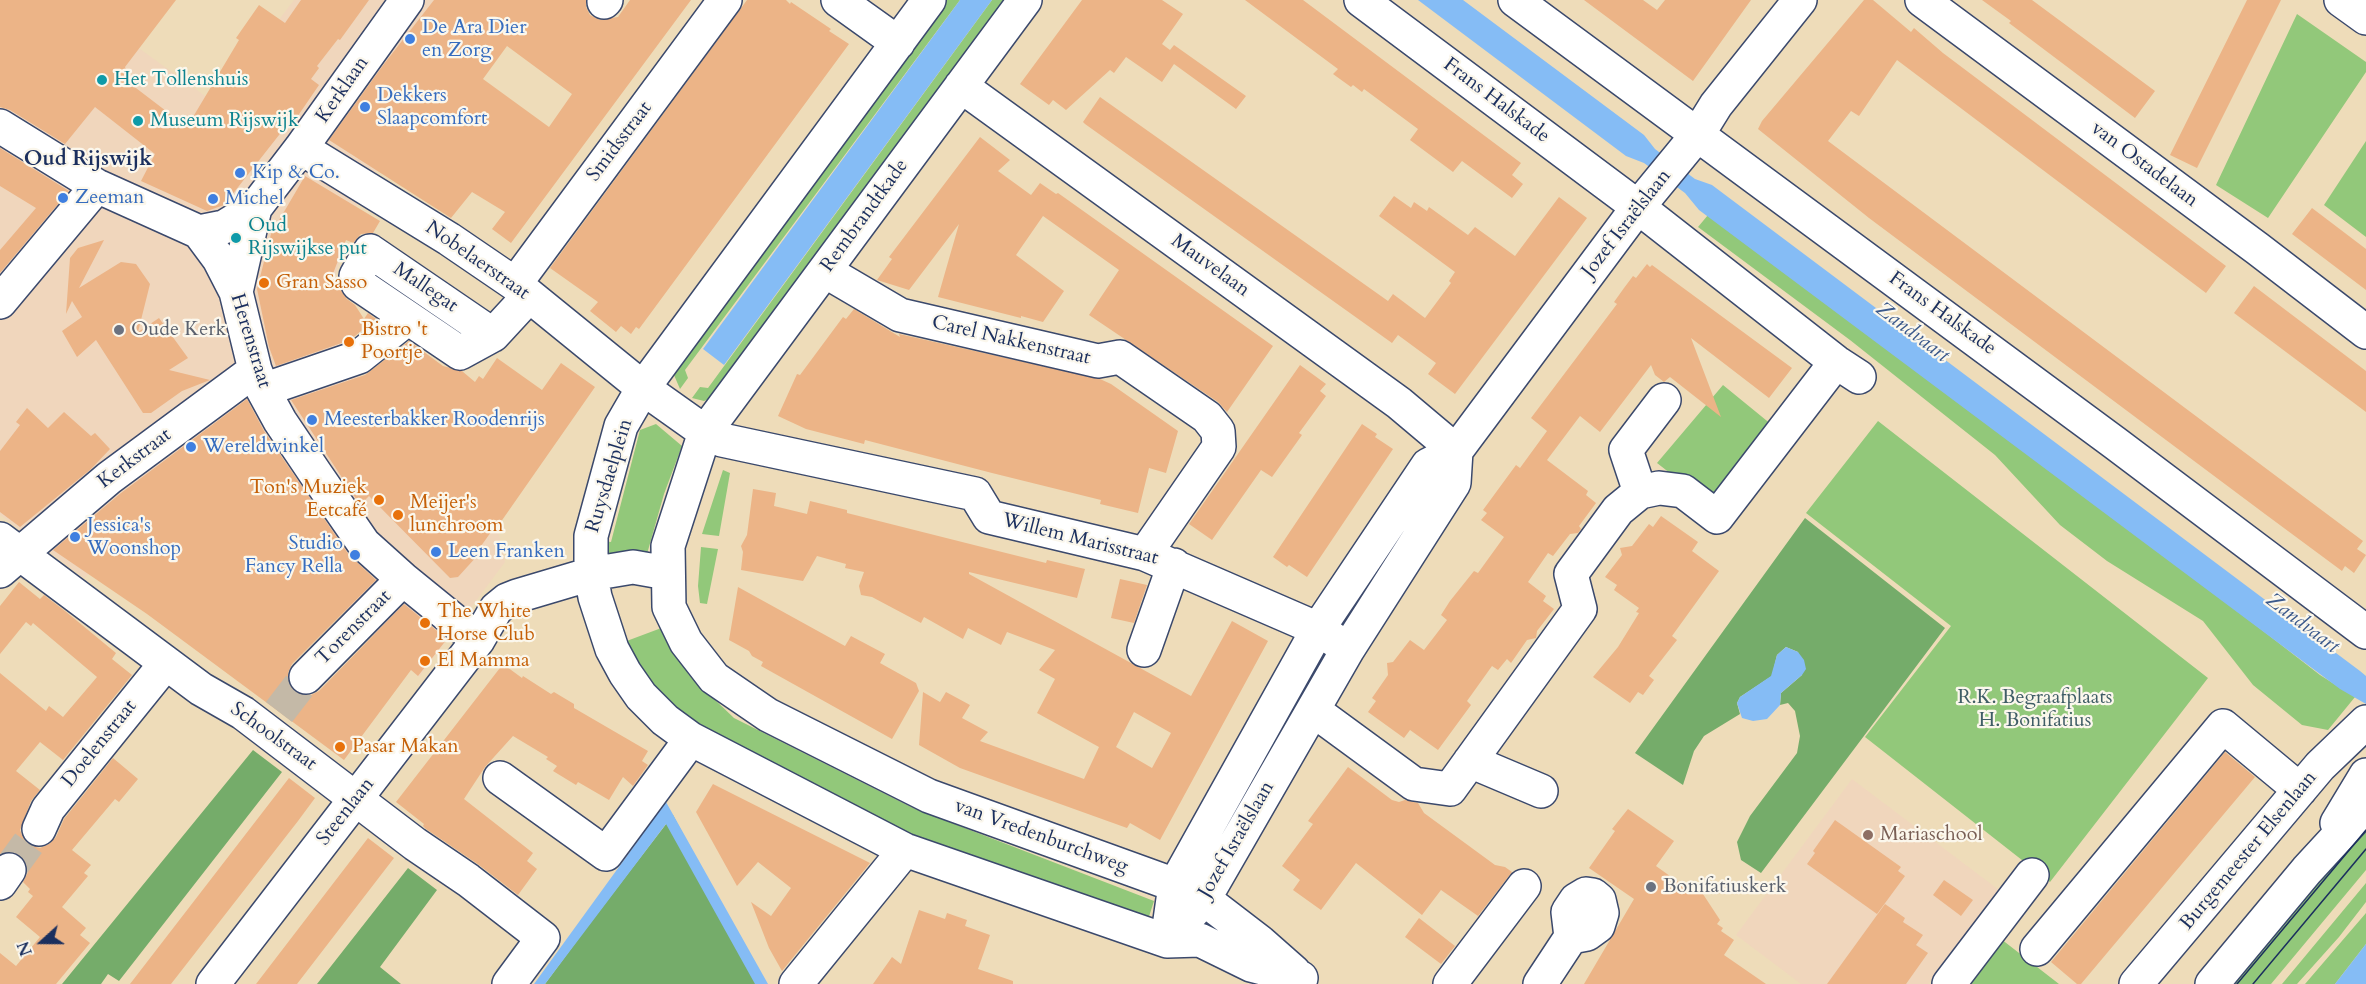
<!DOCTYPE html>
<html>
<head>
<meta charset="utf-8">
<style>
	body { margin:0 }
	#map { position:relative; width:2366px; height:984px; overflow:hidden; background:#eedcb9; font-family:Cardo,serif }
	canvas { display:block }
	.north { position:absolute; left:12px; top:912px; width:60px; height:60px; -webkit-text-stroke:4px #fbf7ec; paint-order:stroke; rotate:249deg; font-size:16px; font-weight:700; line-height:24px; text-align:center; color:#1b2f5e }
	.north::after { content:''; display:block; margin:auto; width:21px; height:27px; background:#1b2f5e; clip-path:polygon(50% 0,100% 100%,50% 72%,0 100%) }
</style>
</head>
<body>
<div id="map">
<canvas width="2366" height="984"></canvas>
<div class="north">N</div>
</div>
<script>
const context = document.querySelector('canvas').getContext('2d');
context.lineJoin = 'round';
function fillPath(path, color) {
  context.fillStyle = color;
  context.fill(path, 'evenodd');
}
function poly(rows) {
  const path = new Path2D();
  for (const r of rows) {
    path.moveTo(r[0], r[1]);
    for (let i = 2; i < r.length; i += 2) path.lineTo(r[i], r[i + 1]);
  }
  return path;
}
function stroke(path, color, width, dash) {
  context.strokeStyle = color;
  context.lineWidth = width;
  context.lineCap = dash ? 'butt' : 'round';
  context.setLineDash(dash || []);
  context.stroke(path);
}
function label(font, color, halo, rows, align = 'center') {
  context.font = font + ' Cardo,serif';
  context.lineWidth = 4.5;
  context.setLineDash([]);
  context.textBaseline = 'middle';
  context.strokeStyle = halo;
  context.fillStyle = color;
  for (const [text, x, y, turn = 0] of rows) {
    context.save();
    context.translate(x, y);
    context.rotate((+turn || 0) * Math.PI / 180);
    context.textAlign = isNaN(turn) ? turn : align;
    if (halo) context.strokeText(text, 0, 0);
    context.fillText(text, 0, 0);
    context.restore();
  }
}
const built = poly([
	[0,0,72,0,215,103,294,0,508,0,362,190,324,312,403,449,498,530,505,562,419,677,312,583,227,468,84,578,0,515],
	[1852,779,1999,890,1928,984,1801,984,1736,935]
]);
const green = poly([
	[946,0,960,0,685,370,688,378,680,389,674,375,675,369],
	[992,0,1006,0,713,397,704,401,692,398,700,387,708,388],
	[2297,14,2366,62,2366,72,2268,218,2216,185],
	[2366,141,2366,237,2324,205],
	[1708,215,2151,544,2320,675,2355,697,2328,730,2302,725,2253,685,2203,621,2107,561,2060,525,1995,455,1850,340,1698,227],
	[1723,385,1772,425,1718,501,1707,502,1657,463],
	[1878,421,2208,678,2050,882,1865,737,1951,626,1806,513],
	[656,424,682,446,664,494,645,561,606,560,604,541,611,542,640,430],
	[723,470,730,473,719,536,702,534],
	[701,547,718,549,707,604,700,603,698,586],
	[664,627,689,675,734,718,913,808,1154,901,1146,926,933,850,691,728,651,690,624,642],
	[2366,819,2366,870,2271,984,2228,984],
	[2366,883,2366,902,2339,937,2297,984,2282,984],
	[2366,913,2366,944,2335,984,2305,984],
	[2001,939,2059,984,1967,984]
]);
const forest = poly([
	[1805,518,1945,628,1761,873,1741,860,1737,842,1750,816,1797,753,1800,736,1795,711,1788,703,1780,705,1781,693,1802,675,1798,652,1786,647,1777,655,1772,676,1740,697,1737,703,1740,714,1704,736,1694,751,1683,785,1635,753],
	[253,750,282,772,119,981,108,974,101,984,62,984],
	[673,815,762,984,545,984,587,927],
	[408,868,437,890,380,967,401,984,317,984]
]);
const water = poly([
	[960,0,992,0,724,365,703,349],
	[1418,0,1463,0,1644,135,1655,149,1695,179,1712,185,2360,671,2366,676,2366,704,2340,689,1699,210,1685,193,1644,163,1626,156],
	[1786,647,1798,652,1804,660,1806,669,1802,675,1781,693,1780,705,1767,719,1753,721,1742,718,1737,703,1740,697,1771,676,1777,655],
	[666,802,768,984,755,984,666,824,545,984,534,984],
	[2366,944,2366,984,2335,984]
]);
const building = poly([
	[0,0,176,0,125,67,132,85,187,127,239,40,236,38,259,5,285,23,301,0,369,0,340,40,338,39,317,66,319,68,311,79,319,85,293,123,290,121,224,205,207,211,141,181,155,154,95,107,65,144,10,110,0,107],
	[434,0,586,0,586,7,590,15,600,20,618,17,630,0,691,0,511,243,492,229,505,212,472,192,451,218,329,140,384,64],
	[507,46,572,94,549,127,483,79],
	[747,0,786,0,790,4,791,2,831,29,829,31,849,44,639,329,636,327,631,334,621,326,616,332,590,311,598,302,550,268],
	[1082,0,1162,0,1183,14,1162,44,1170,50,1174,45,1246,96,1236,109,1174,64,1162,82,1126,57,1114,73,1110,70,1066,110,1053,100,1049,105,1020,84],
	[1245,0,1303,0,1521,163,1512,175,1523,184,1512,198,1462,161,1453,172,1410,140,1418,129,1364,89,1362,92,1353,85,1351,87,1333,74,1338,69],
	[1584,0,1643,0,1657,10,1665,0,1751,0,1693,81],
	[1864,0,1873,0,1911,32,1914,28,1943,53,2226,266,2206,293,1897,60,1859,116,1851,111,1828,141,2363,541,2357,549,2366,555,2354,573,2345,566,2342,571,2265,514,1869,218,1758,129,1762,121],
	[1982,0,2032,0,2155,91,2135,118,2009,23,2011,21],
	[2247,0,2281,0,2197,168,2170,155],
	[1100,97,1388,301,1393,294,1425,318,1451,283,1449,281,1455,272,1379,216,1394,196,1411,208,1414,202,1427,211,1429,207,1468,235,1475,227,1515,256,1559,197,1587,218,1455,394,1428,374,1436,363,1398,335,1392,343,1085,124,1083,122],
	[980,137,1010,160,998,171,1031,195,1040,183,1056,194,1058,193,1273,346,1227,412,1218,402,1089,315,1119,270,1043,216,1016,255,1064,291,1043,322,1021,316,1021,318,938,297,959,224,909,290,877,280,892,259,889,257],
	[0,148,69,191,0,273,0,250,36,208,0,186],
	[305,176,380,221,373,233,361,234,353,243,346,240,329,284,341,290,347,299,355,305,364,319,368,313,376,319,350,340,276,366,269,347,257,289,271,234],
	[2312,208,2366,249,2366,290,2292,234],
	[104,240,79,288,121,262,136,264,150,284,138,332,159,318,188,358,169,370,210,380,182,391,151,413,143,413,96,340,77,357,62,331,82,317,72,301,66,314,70,258,78,248],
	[1647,264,1650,267,1652,265,1792,368,1769,398,1691,338,1721,417,1670,377,1664,382,1655,375,1651,365,1600,432,1580,416,1547,460,1588,491,1586,495,1596,503,1579,526,1581,529,1578,533,1570,534,1553,556,1548,553,1528,582,1546,596,1543,601,1554,609,1537,631,1536,638,1527,640,1511,663,1507,659,1498,670,1492,666,1467,701,1471,705,1438,750,1410,730,1404,738,1368,712,1376,701,1372,698,1388,675,1387,663,1393,662,1410,640,1424,650,1447,620,1441,615,1450,601,1474,571,1478,573,1504,537,1481,520,1487,513,1483,510,1516,465,1520,468,1547,431,1531,418,1617,304,1614,302,1624,288,1633,276,1636,278],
	[2254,286,2366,371,2366,412,2234,313],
	[854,309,900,337,899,334,1100,379,1111,384,1178,431,1166,473,1149,468,1138,513,1100,504,1101,500,992,473,865,440,864,444,806,429,778,416,797,374,800,375,843,317,846,319],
	[409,341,443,366,462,371,475,382,479,376,483,379,497,358,542,390,561,363,595,387,498,526,496,525,476,553,478,555,458,577,450,578,369,496,360,505,291,400,365,375],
	[1300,365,1326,384,1320,391,1326,396,1299,433,1302,435,1272,477,1261,470,1212,540,1189,524],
	[247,399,264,431,349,555,376,580,292,664,288,673,288,681,292,690,302,695,311,695,319,691,404,604,447,639,418,676,411,670,344,760,147,614,53,550,121,493],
	[27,408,48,428,64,412,91,436,95,433,110,449,91,469,20,527,0,512,0,451,20,425,16,422],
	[1362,424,1377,434,1375,437,1393,449,1307,577,1289,565,1287,567,1273,557],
	[753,489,776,493,774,506,807,514,810,501,847,510,847,513,974,545,1046,563,1047,560,1085,569,1077,598,969,572,969,574,1191,696,1232,621,1268,641,1160,840,1130,823,1127,828,960,768,919,745,923,692,940,702,946,692,970,705,962,718,988,732,980,741,1084,779,1099,747,1037,713,1055,679,1039,670,1055,650,1007,632,1001,645,968,628,963,639,924,617,921,623,872,597,861,595,859,586,864,572,845,568,846,564,817,556,803,581,741,570,743,552,741,546,747,535],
	[1134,712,1171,733,1152,768,1116,747],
	[1661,516,1698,542,1692,551,1719,571,1672,636,1677,640,1649,676,1654,680,1643,695,1638,692,1630,703,1593,677,1618,647,1639,613,1636,612,1639,608,1614,590,1617,585,1605,577,1622,555,1620,548,1632,546,1649,524,1653,527],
	[1120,579,1147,585,1134,623,1111,618],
	[19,582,40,599,44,595,65,611,116,653,112,659,132,675,63,760,40,742,16,771,40,790,31,801,20,830,24,840,32,846,40,848,49,844,56,837,64,819,113,758,138,779,119,802,115,799,72,850,91,865,84,873,88,876,62,907,86,928,80,935,90,943,56,984,0,984,0,953,16,966,40,937,16,917,33,896,28,892,30,889,23,882,28,872,26,861,19,854,11,851,0,854,0,673,46,711,49,706,63,717,97,677,33,623,31,626,26,622,0,654,0,606],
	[738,587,845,646,851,636,885,654,880,663,916,683,919,691,892,739,761,666,763,662,752,656,749,651,729,640],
	[503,664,522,678,523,676,551,694,554,692,574,704,574,708,648,751,642,761,648,765,633,786,623,777,609,800,578,782,576,785,553,771,557,766,546,759,548,757,513,736,485,767,464,799,533,853,527,861,537,869,518,895,479,865,426,829,423,826,424,824,396,802],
	[2225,752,2255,777,2081,984,2077,984,2051,962],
	[1348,767,1392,800,1399,802,1405,800,1418,803,1424,813,1495,865,1505,867,1512,872,1478,916,1441,890,1422,915,1356,863,1321,910,1293,890,1300,880,1282,866,1313,824,1308,821],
	[289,778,315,798,298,821,171,984,130,984],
	[713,784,870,863,782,971,769,948,751,902,771,916,791,888,758,862,737,886,696,812],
	[1628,809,1674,841,1656,866,1681,884,1699,888,1720,920,1717,924,1723,928,1721,931,1734,940,1724,955,1766,984,1584,984,1634,899,1589,868,1615,831,1612,829],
	[1835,820,1901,867,1898,871,1905,876,1877,914,1807,864,1815,853,1813,851],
	[368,838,394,858,297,984,256,984],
	[1944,880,1973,900,1961,916,1933,895],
	[1885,904,1905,918,1903,922,1923,935,1916,945,1928,953,1906,984,1827,984],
	[919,910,945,919,947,913,967,920,965,926,990,935,978,969,1013,981,1013,984,873,984,892,957,901,964],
	[1419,918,1455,946,1441,964,1405,937]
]);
const minorTunnel = poly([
	[279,712,306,677],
	[9,870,39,829]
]);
const minor = poly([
	[838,0,898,43],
	[929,0,643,388,621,426,591,536,591,574,595,597,612,649,625,673,641,696,665,720,691,739,905,850,1167,941,1200,940,1251,965,1301,978],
	[1025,0,705,432,668,546,669,607,686,642,714,678,768,715,929,796,1175,885,1204,899,1260,942,1294,972],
	[1361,0,1638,207,1836,362,1859,377],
	[1515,0,2115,443,2366,632],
	[1922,0,2258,249,2366,332],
	[2341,0,2366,18],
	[604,2,606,0],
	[961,86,1399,403,1456,451],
	[0,126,97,186,199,232,219,259,236,292,255,370,263,390,280,421,315,473,364,544,403,579,478,640],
	[301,148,449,239,515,284,643,388,705,432,722,440,975,494,989,517,1145,554,1318,629,1348,649],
	[199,232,224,227,255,208,301,148,407,0],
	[825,271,900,315,1098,361,1120,357,1207,417,1218,431,1219,447,1145,554],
	[515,284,725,0],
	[236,292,255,208],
	[0,302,97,186],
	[493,335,460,353,358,284,356,276,370,251,493,335,529,296],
	[263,390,359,357,408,318],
	[1640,492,1626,450,1664,400],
	[0,539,201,689,243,713,415,844,468,880,543,938,509,984],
	[0,571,109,478,255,370],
	[1144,650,1174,565],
	[306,677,403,579],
	[1313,710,1414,784,1450,789,1580,609,1571,574,1618,510,1640,492,1659,488,1683,491,1717,517,1836,362],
	[1470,761,1541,791],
	[500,778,606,854,691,739],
	[39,829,48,809,166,663],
	[0,883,9,870],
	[1190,915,1204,899,1348,649,1454,483,1456,451],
	[1167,941,1175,885,1318,629,1428,465,1456,451,1638,207,1698,134,1716,105,1800,0],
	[2037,949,2223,726,2300,790],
	[213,984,478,640,496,609,507,600,517,596,591,574,633,567,667,573],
	[796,984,905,850],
	[1450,984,1524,886],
	[1540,984,1571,937,1587,934,1598,926,1602,913,1599,900,1593,895,1586,894,1576,900,1568,912,1571,937],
	[1949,984,2032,875],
	[2136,984,2320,766,2366,722]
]);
const major = poly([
	[2337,823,2366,775],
	[2212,984,2307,870,2366,806]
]);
const tram = poly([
	[2237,984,2366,830],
	[2253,984,2366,849]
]);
const markers = [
	[410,39,6,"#3f7fe0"],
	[102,80,6,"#0f9aa8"],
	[365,107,6,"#3f7fe0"],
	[138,121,6,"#0f9aa8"],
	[240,173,6,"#3f7fe0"],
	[63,198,6,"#3f7fe0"],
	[213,199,6,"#3f7fe0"],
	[236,238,6,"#0f9aa8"],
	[264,283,6,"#e8710a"],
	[119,330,6,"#6b7280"],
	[349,342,6,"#e8710a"],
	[312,420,6,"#3f7fe0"],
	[191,447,6,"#3f7fe0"],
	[379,500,6,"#e8710a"],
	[398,515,6,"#e8710a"],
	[75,537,6,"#3f7fe0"],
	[436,552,6,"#3f7fe0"],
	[355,555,6,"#3f7fe0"],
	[425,623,6,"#e8710a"],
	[425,661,6,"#e8710a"],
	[340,747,6,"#e8710a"],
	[1868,835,6,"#8d6e63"],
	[1651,887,6,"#6b7280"]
];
const shopNames = [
	["De Ara Dier",422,28],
	["en Zorg",422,51],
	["Dekkers",377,96],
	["Slaapcomfort",377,119],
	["Kip & Co.",252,173],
	["Zeeman",75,198],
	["Michel",225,199],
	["Meesterbakker Roodenrijs",324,420],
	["Wereldwinkel",203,447],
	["Jessica's",87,526],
	["Woonshop",87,549],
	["Studio",343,544,"right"],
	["Fancy Rella",343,567,"right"],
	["Leen Franken",448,552]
];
const cultureNames = [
	["Het Tollenshuis",114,80],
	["Museum Rijswijk",150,121],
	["Oud",248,226],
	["Rijswijkse put",248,249]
];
const streetNames = [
	["Kerklaan",343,90,-55],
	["Frans Halskade",1496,101,37],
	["Smidsstraat",620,142,-53],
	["van Ostadelaan",2144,165,37],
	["Rembrandtkade",865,216,-54],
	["Jozef Israëlslaan",1627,224,-52],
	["Nobelaerstraat",477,261,35],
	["Mauvelaan",1210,266,36],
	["Mallegat",425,288,34],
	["Frans Halskade",1942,314,36],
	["Herenstraat",250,341,73],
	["Carel Nakkenstraat",1011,341,13],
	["Kerkstraat",135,459,-37],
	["Ruysdaelplein",610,476,-73],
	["Willem Marisstraat",1080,540,14],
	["Torenstraat",354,628,-45],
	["Schoolstraat",273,737,36],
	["Doelenstraat",100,744,-51],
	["Steenlaan",346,812,-52],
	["van Vredenburchweg",1041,837,20],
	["Jozef Israëlslaan",1237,840,-60],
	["Burgemeester Elsenlaan",2249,851,-50]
];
const foodNames = [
	["Gran Sasso",276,283],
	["Bistro 't",361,330],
	["Poortje",361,353],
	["Ton's Muziek",367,488,"right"],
	["Eetcafé",367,511,"right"],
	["Meijer's",410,503],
	["lunchroom",410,526],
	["The White",437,612],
	["Horse Club",437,635],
	["El Mamma",437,661],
	["Pasar Makan",352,747]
];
const worshipNames = [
	["Oude Kerk",131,330],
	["Bonifatiuskerk",1663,887]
];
const parkNames = [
	["R.K. Begraafplaats",2035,698],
	["H. Bonifatius",2035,721]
];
const educationNames = [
	["Mariaschool",1880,835]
];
const neighbourhoodNames = [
	["Oud Rijswijk",88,160]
];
const waterNames = [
	["Zandvaart",1912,333,37],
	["Zandvaart",2302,624,37]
];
fillPath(built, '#f0d6bc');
fillPath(green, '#92c87a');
fillPath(forest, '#75ac6a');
fillPath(water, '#85bcf5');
fillPath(building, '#ecb487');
stroke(minorTunnel, '#c4b9a7', 33, [33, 16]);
stroke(minor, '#3b496c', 36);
stroke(major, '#3b496c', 36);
stroke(minor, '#fff', 33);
stroke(major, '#fff', 33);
stroke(tram, '#1b2f5e', 1.5);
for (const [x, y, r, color] of markers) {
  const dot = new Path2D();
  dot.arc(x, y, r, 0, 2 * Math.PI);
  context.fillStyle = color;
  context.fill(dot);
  stroke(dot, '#fbf7ec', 2);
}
label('20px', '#366cbe', '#fbf7ec', shopNames, 'left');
label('20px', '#0d838f', '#fbf7ec', cultureNames, 'left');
label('20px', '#1b2f5e', '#fbf7ec', streetNames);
label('20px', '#c56008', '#fbf7ec', foodNames, 'left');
label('20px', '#5b616d', '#fbf7ec', worshipNames, 'left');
label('20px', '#3f5d66', '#fbf7ec', parkNames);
label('20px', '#785e54', '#fbf7ec', educationNames, 'left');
label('bold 21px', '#1b2f5e', '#fbf7ec', neighbourhoodNames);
label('italic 21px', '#3b598b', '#fbf7ec', waterNames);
</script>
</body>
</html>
